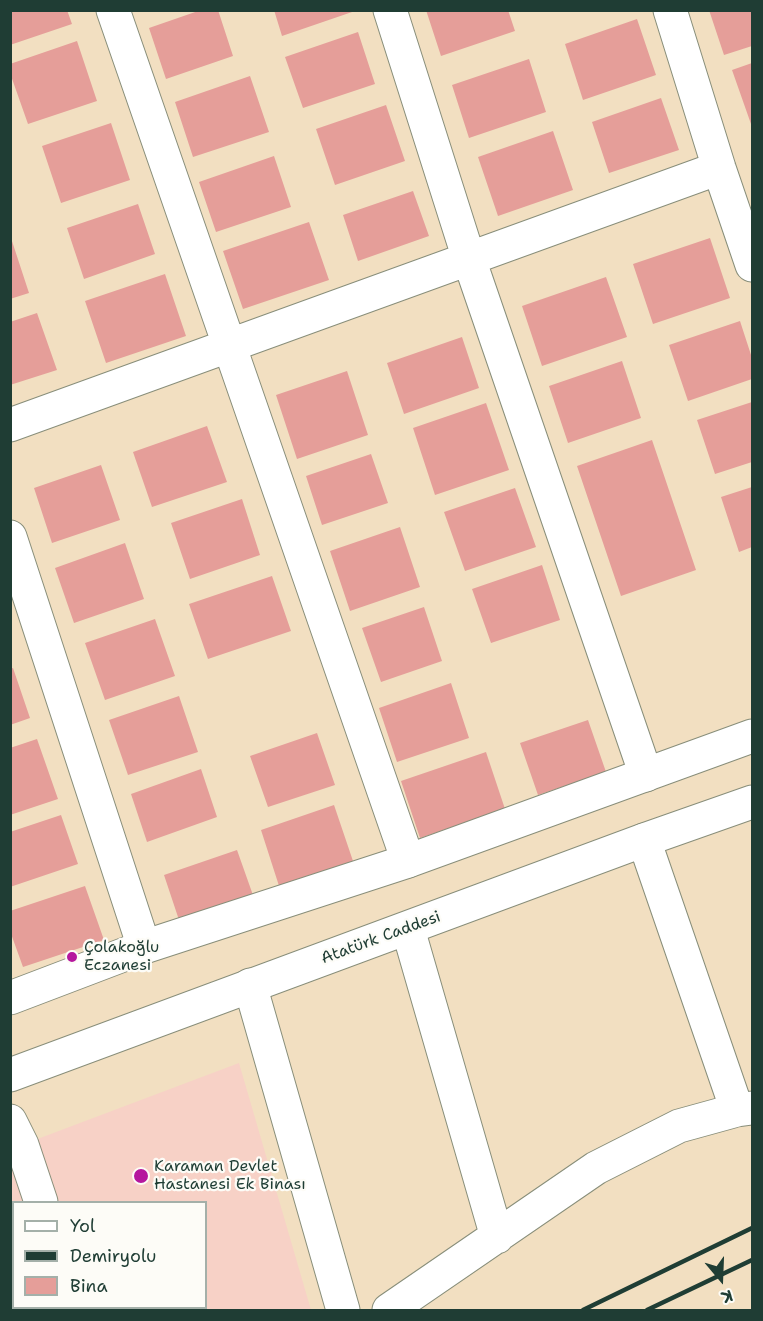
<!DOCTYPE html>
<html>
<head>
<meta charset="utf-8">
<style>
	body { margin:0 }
	#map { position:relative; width:763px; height:1321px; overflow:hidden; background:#f2dfc1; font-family:"Shantell Sans",sans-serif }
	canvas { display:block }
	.frame { position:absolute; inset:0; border:12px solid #1f3d34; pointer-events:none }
	.legend { position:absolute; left:12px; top:1201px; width:195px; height:108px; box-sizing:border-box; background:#fdfcf7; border:2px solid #a4b0a9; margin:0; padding:8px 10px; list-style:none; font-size:18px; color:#1f3d34 }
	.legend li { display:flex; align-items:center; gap:12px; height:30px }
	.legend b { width:30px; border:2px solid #a4b0a9 }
	.north { position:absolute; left:691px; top:1249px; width:60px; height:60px; -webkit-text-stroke:4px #fdfcf7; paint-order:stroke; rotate:161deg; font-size:16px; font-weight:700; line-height:24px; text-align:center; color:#1f3d34 }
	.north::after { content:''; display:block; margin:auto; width:21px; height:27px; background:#1f3d34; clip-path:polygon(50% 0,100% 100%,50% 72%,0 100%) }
</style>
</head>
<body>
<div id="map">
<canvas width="763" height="1321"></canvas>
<div class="frame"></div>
<ul class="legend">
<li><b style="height:8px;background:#fff"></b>Yol</li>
<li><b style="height:8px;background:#1f3d34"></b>Demiryolu</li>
<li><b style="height:16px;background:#e59e99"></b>Bina</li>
</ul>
<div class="north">K</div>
</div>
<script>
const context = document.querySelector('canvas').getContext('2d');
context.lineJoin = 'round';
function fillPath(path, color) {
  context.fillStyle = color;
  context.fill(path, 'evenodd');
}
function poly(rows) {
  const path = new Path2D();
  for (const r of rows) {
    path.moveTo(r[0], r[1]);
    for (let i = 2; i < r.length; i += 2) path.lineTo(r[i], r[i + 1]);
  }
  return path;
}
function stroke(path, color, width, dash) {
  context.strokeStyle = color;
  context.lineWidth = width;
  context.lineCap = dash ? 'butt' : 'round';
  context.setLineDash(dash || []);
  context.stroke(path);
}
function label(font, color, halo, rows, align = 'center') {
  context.font = font + ' "Shantell Sans",sans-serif';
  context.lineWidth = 4.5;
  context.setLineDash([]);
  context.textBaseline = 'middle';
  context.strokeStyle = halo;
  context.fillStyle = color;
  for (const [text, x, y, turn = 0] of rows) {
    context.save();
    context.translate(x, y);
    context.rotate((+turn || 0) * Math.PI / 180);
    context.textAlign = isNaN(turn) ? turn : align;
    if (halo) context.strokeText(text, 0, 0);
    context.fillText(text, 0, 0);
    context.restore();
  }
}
const built = poly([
	[239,1063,311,1310,11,1310,11,1149],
	[14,1202,206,1202,206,1308,14,1308]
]);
const building = poly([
	[10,10,67,10,72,24,10,45],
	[201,10,218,10,233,56,166,79,149,28],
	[274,10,355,10,355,11,282,36],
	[426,10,508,10,515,31,441,56],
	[709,10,752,10,752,46,724,55],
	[637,19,656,75,583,100,565,44],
	[358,32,375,84,303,108,285,57],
	[77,41,97,101,28,124,10,73,10,64],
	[529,59,546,112,469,138,452,85],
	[752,63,752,124,751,124,732,70],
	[250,76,269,132,193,157,175,102],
	[661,98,679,150,609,173,592,122],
	[386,105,405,161,335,185,316,129],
	[111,123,130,180,61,203,42,146],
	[553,131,573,190,498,216,478,157],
	[274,156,291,207,216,232,199,182],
	[413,191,429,236,358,261,343,215],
	[138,204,155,254,84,279,67,228],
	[309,222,329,280,243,309,223,251],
	[11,238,29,293,10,299,10,239],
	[710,238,730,298,653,324,633,264],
	[165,274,186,336,106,363,85,301],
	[606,277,627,337,542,366,522,306],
	[37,313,57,370,10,385,10,322],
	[740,321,752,358,752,379,688,401,669,345],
	[462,337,479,388,404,414,387,363],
	[622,361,641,418,568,443,549,386],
	[347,371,368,435,297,459,276,395],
	[752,402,752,462,715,474,697,420],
	[486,403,509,470,435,495,413,428],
	[207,426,227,482,152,507,133,452],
	[652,440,696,570,621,596,577,466],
	[371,454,388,503,322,525,306,476],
	[101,465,120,520,52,543,34,488],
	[752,487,752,547,739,552,721,497],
	[515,488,536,547,465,571,444,512],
	[242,499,260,555,190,579,171,523],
	[400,527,420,587,350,611,330,551],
	[125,543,144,599,74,623,55,568],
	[542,565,560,620,491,643,472,589],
	[272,576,291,631,208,659,189,604],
	[424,607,442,661,381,682,362,628],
	[155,619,175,676,105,700,85,643],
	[13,668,30,718,10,725,10,669],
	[451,683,469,738,397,762,379,708],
	[179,696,198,752,128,775,109,720],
	[588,720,606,772,538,795,520,743],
	[317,733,335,785,268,807,250,756],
	[37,739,58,799,10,815,10,748],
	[486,752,505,809,420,838,401,781],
	[201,769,217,817,147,842,131,794],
	[334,805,354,864,280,889,261,830],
	[61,815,78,864,10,887,10,832],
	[237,850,254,898,180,923,164,875],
	[85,886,104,940,23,967,10,931,10,911]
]);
const minor = poly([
	[113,10,408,861],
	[390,10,469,259,646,775],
	[670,10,719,168,752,265],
	[10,425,719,168],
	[10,537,144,947],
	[644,840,737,1110],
	[408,929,497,1237],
	[250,985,343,1310],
	[10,1121,22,1145,41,1202],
	[74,1308,75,1310],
	[389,1310,596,1168,679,1126,737,1110,752,1108]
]);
const highway = poly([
	[10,998,144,947,408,861,752,736],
	[10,1075,644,840,752,802]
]);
const rail = poly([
	[583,1310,752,1228],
	[647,1310,752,1260]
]);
const markers = [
	[72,957,6,"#b5179e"],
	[141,1176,8,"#b5179e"]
];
const streetNames = [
	["Atatürk Caddesi",381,938,-20]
];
const poiNames = [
	["Çolakoğlu",84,948],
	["Eczanesi",84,966],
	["Karaman Devlet",154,1167],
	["Hastanesi Ek Binası",154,1185]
];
fillPath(built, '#f7d1c6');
fillPath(building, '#e59e99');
stroke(minor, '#888e7a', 35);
stroke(highway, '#888e7a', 35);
stroke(minor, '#fff', 33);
stroke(highway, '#fff', 33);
stroke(rail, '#1f3d34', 4.5);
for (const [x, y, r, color] of markers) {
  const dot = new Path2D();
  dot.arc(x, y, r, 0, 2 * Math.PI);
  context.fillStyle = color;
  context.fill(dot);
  stroke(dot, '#fdfcf7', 2);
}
label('16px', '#1f3d34', '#fdfcf7', streetNames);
label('16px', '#1f3d34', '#fdfcf7', poiNames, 'left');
</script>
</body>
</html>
